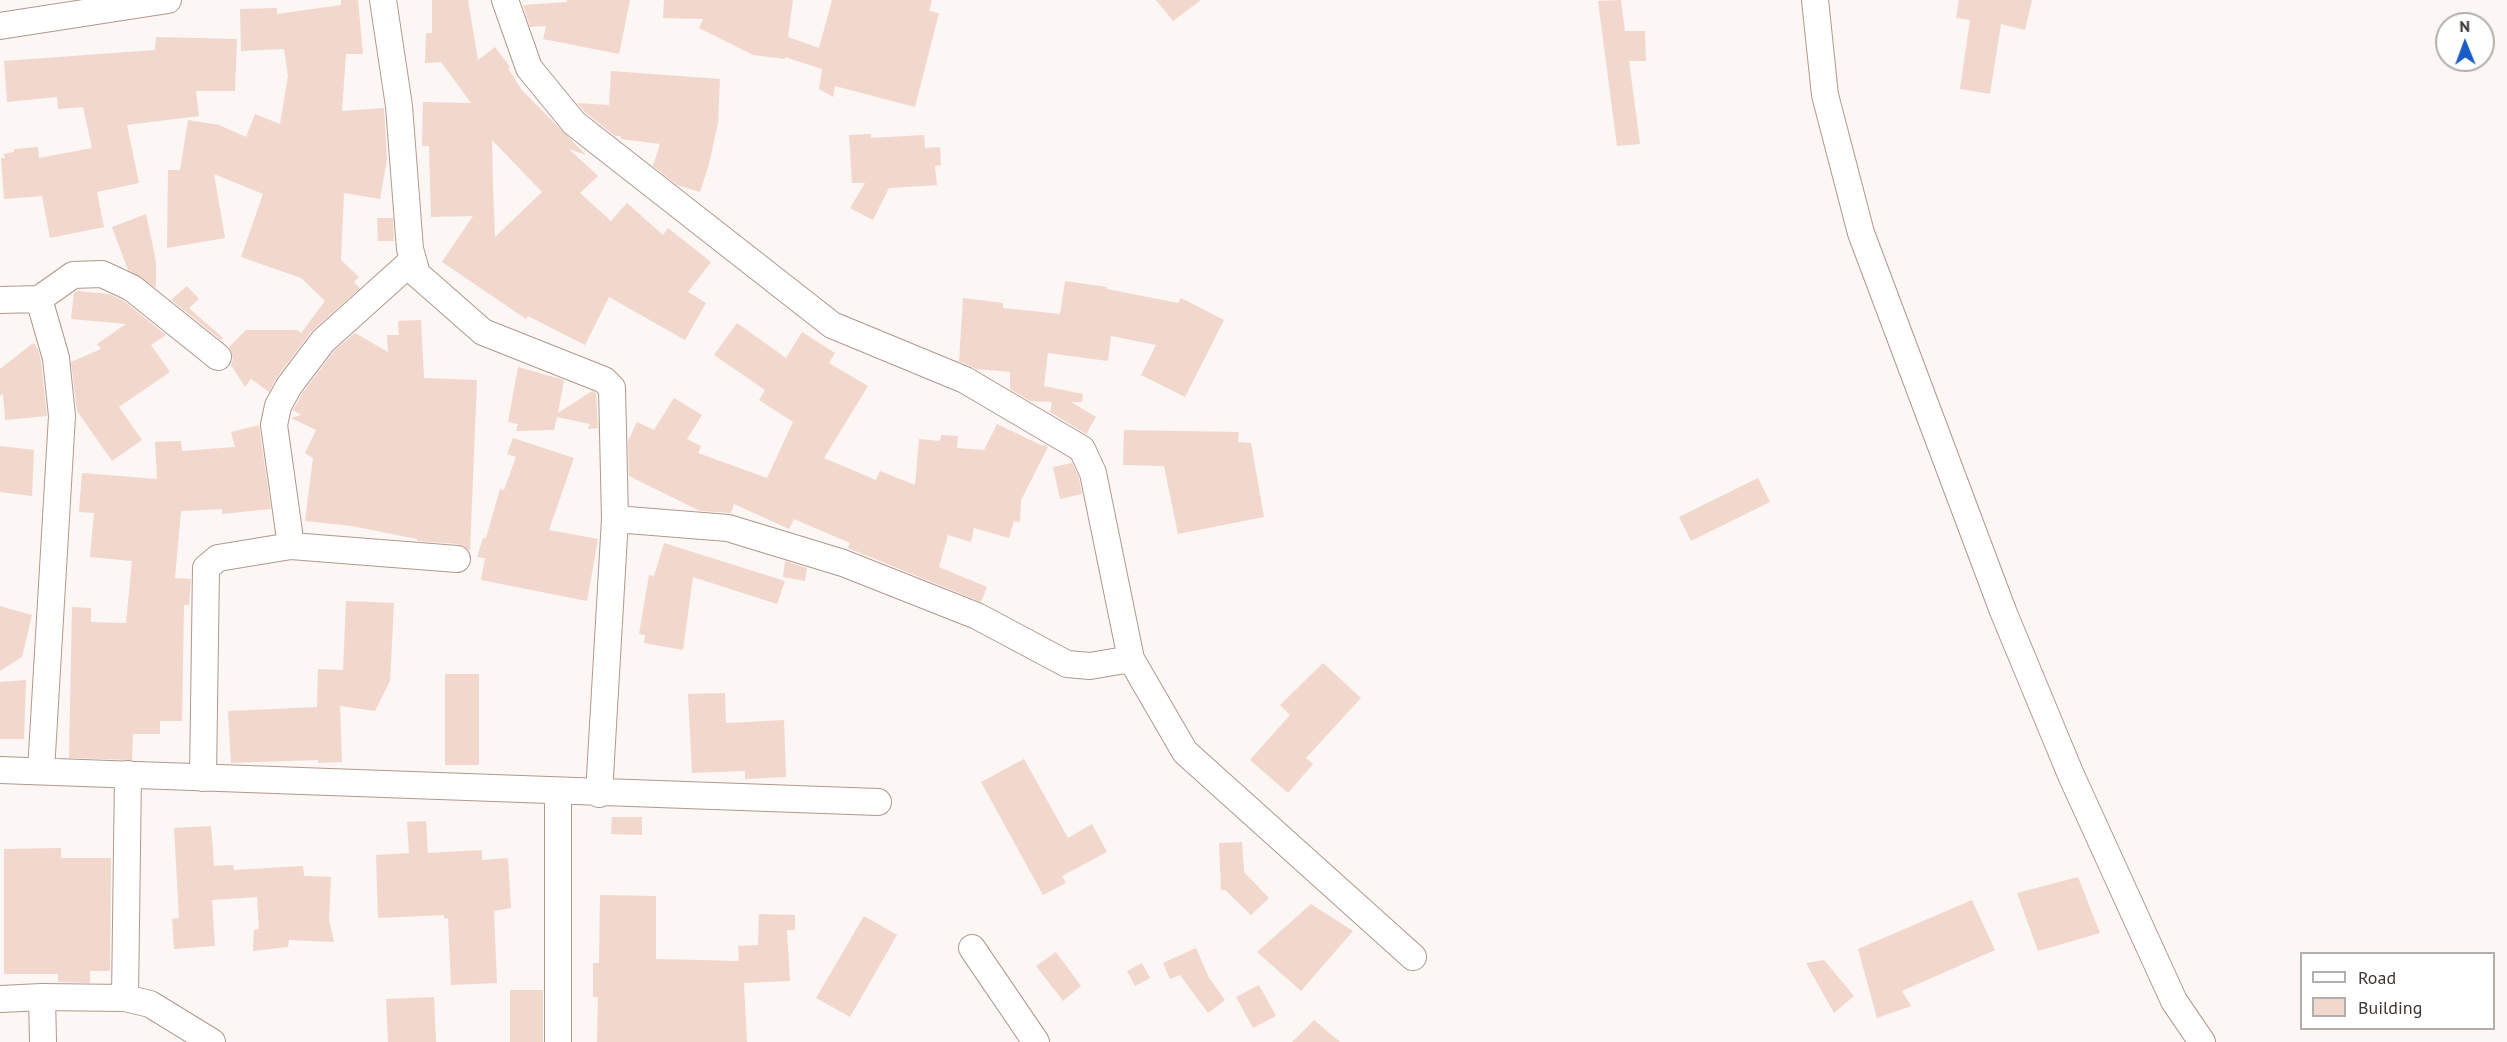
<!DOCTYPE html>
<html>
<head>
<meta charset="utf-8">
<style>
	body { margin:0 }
	#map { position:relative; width:2507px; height:1042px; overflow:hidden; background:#fcf6f4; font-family:"PT Sans",sans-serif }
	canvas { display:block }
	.legend { position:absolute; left:2300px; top:952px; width:195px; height:78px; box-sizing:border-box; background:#fff; border:2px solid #b2aeac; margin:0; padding:8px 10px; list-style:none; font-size:18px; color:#3e3530 }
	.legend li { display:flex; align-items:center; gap:12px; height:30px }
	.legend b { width:30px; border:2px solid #b2aeac }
	.north { position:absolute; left:2435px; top:12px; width:60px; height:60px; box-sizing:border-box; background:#fff; border:2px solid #b2aeac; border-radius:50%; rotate:359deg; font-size:16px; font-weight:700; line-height:24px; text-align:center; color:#3e3530 }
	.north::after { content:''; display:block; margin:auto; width:21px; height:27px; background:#1a5bc6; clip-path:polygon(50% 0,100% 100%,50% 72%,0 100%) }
</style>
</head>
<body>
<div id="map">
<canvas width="2507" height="1042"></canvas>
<ul class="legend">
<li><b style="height:8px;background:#fff"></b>Road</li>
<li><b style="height:16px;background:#f1d7cc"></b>Building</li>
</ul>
<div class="north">N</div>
</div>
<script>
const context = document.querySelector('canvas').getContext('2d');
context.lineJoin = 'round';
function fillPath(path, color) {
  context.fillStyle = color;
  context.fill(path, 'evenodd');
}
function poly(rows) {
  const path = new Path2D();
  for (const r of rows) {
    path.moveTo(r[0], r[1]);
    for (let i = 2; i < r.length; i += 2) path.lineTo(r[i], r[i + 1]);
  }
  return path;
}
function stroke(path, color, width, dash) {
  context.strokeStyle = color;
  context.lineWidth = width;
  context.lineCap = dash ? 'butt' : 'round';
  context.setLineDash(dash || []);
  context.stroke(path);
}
const building = poly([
	[341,0,358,0,363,54,346,54,342,111,384,108,387,159,380,199,344,193,341,260,359,277,354,282,360,288,311,332,277,377,269,392,251,379,245,387,231,365,233,359,229,347,246,330,297,330,301,333,325,301,301,278,241,257,263,194,214,174,225,238,167,248,168,170,180,170,188,120,219,125,246,137,255,114,280,124,288,76,284,49,241,51,240,9,277,8,277,14,341,5],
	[432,0,468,0,478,60,495,47,510,67,508,68,521,89,586,155,569,149,598,176,580,193,611,221,627,203,663,235,668,228,711,262,688,292,706,303,685,340,609,297,585,345,528,316,526,319,442,262,473,216,431,217,429,146,422,146,423,102,471,103,441,62,425,63,426,33,432,33],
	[492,140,542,192,495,237,493,187],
	[567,0,630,0,619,54,543,39,546,26,530,27,523,5,567,2],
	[664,0,793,0,788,37,819,48,832,0,932,0,929,11,939,13,915,107,835,86,833,97,819,89,822,69,785,57,785,59,753,55,699,28,703,19,663,18],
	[1156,0,1201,0,1173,21],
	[1621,0,1625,31,1645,31,1646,61,1629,61,1640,144,1617,146,1598,1],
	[1959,0,2032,0,2025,30,2001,24,1990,94,1960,89,1970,20,1956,18],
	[156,37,237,39,235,91,196,91,199,116,127,125,139,183,97,192,104,227,50,238,42,196,4,199,1,158,5,158,4,154,14,152,14,149,38,147,39,158,92,148,83,107,58,109,57,97,7,102,4,61,155,50],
	[611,71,720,79,718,123,709,164,700,192,677,185,653,166,660,144,621,139,621,136,615,136,585,112,577,103,609,105],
	[871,134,871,138,924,135,925,148,940,147,941,165,935,166,937,185,889,188,873,220,850,208,865,183,852,183,849,135],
	[146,214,156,261,156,288,128,270,112,227],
	[377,218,393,218,394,241,378,241],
	[1065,281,1107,287,1107,289,1178,303,1181,298,1224,320,1185,397,1141,375,1156,345,1111,336,1108,361,1048,353,1044,386,1083,394,1082,402,1071,402,1096,417,1086,434,1050,412,1052,402,1030,401,1010,389,1010,372,976,369,959,361,963,298,1003,303,1003,308,1060,314],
	[187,286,199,299,189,308,223,338,221,340,171,300],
	[77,291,109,294,124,301,166,335,151,345,170,372,119,407,142,440,112,461,77,411,71,362,101,349,97,344,126,324,71,319,74,293],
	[421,320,424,378,477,380,470,551,458,544,417,541,417,539,352,526,305,521,313,458,305,453,316,430,291,418,301,415,293,410,302,394,334,351,355,333,388,352,387,335,399,335,398,321],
	[737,323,786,358,802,332,835,353,829,363,868,386,824,458,876,480,880,471,915,485,919,439,940,441,941,435,958,436,957,448,984,450,997,424,1043,446,1043,444,1048,447,1021,500,1020,522,1014,521,1009,538,974,528,971,542,948,535,939,567,987,587,981,602,848,548,850,543,794,519,789,529,734,504,731,513,700,511,629,476,628,441,637,422,654,430,674,398,702,415,687,439,701,446,698,453,767,478,793,422,759,400,765,390,714,355],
	[33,343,38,349,41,361,47,416,5,420,3,394,0,396,0,369],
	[518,367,564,380,558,413,592,391,596,393,598,428,588,429,590,424,557,417,554,430,516,431,518,424,508,422],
	[259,425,271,509,222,514,222,509,181,511,175,578,191,579,189,605,184,605,182,721,160,721,160,734,133,734,132,760,69,758,72,607,91,608,91,622,126,623,132,561,90,557,94,513,79,512,82,473,157,479,155,442,181,441,182,451,235,447,231,432],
	[1124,430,1239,432,1238,442,1251,443,1264,517,1178,534,1164,466,1123,465],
	[513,438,574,458,549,530,598,539,587,601,481,580,485,558,477,557,483,538,486,538,500,489,504,490,516,457,507,454],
	[0,446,34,450,32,496,0,492],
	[1072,463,1079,478,1082,494,1060,499,1053,467],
	[1758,478,1770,502,1691,541,1679,517],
	[664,543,785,581,777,604,693,577,683,650,644,643,645,635,639,634,649,575,654,576],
	[785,561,807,568,805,581,783,577],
	[346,601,394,603,390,681,375,711,340,706,342,762,318,763,318,760,231,763,228,711,317,707,318,669,343,670],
	[0,606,32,615,22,657,0,671],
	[1323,663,1361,698,1306,758,1313,764,1288,793,1250,760,1290,715,1280,705],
	[445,674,479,674,479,765,445,765],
	[26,680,24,739,0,739,0,682],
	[725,693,726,723,784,720,786,777,745,779,745,771,692,773,688,694],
	[1024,759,1068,838,1092,824,1107,852,1062,876,1066,883,1043,895,981,782],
	[612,817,642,817,642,835,611,834],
	[426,821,428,853,482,850,482,860,508,858,511,908,494,911,497,983,451,985,448,918,444,919,444,915,378,918,376,855,409,853,407,822],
	[211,826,214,866,233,865,234,870,303,866,304,876,331,877,329,920,334,942,289,940,288,947,253,951,254,930,259,929,257,897,212,900,215,946,174,949,172,919,179,918,174,828],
	[1242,842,1244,872,1269,898,1251,915,1225,890,1221,890,1219,843],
	[61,848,61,858,111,858,110,971,90,971,90,983,58,982,58,974,4,974,4,849],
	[2078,877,2100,933,2038,951,2017,893],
	[600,895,656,896,656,959,739,961,738,946,758,945,759,914,795,915,795,930,787,930,790,981,744,983,747,1042,597,1042,598,997,593,997,593,963,599,963],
	[1972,900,1995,950,1902,991,1911,1006,1877,1018,1858,949],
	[1311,904,1353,931,1301,991,1257,952],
	[864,916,897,935,850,1017,816,998],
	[1196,948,1209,978,1225,1000,1208,1013,1180,975,1170,979,1163,963],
	[1056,952,1081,986,1063,1001,1036,966],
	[1824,960,1854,996,1834,1013,1806,963],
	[1142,963,1150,978,1135,986,1127,971],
	[1259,985,1276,1016,1253,1028,1236,997],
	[510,990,543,990,543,1042,510,1042],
	[434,997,436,1042,388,1042,386,999],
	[1314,1020,1340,1042,1292,1042]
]);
const minor = poly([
	[383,0,399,106,410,249,417,274,483,332,604,380,612,388,615,519,599,794],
	[505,0,529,68,574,123,832,325,965,380,1082,449,1093,473,1131,659,1185,752,1413,957],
	[1815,0,1825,95,1861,233,2003,611,2071,775,2174,1001,2202,1042],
	[0,26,168,0],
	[39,299,73,275,102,274,132,288,218,357],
	[0,300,39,299,56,358,62,416,41,771],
	[615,519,728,528,843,563,977,616,1067,664,1090,666,1131,659],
	[291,546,274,425,278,406,289,386,323,341,412,261],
	[0,770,878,802],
	[203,778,206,568,218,558,291,546,457,559],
	[972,948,1036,1042],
	[42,997,43,1042],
	[125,998,128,774],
	[0,999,42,997,125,998,150,1004,212,1042],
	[558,1042,558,792]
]);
fillPath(building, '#f1d7cc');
stroke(minor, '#b0988d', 28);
stroke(minor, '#fff', 26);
</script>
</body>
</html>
